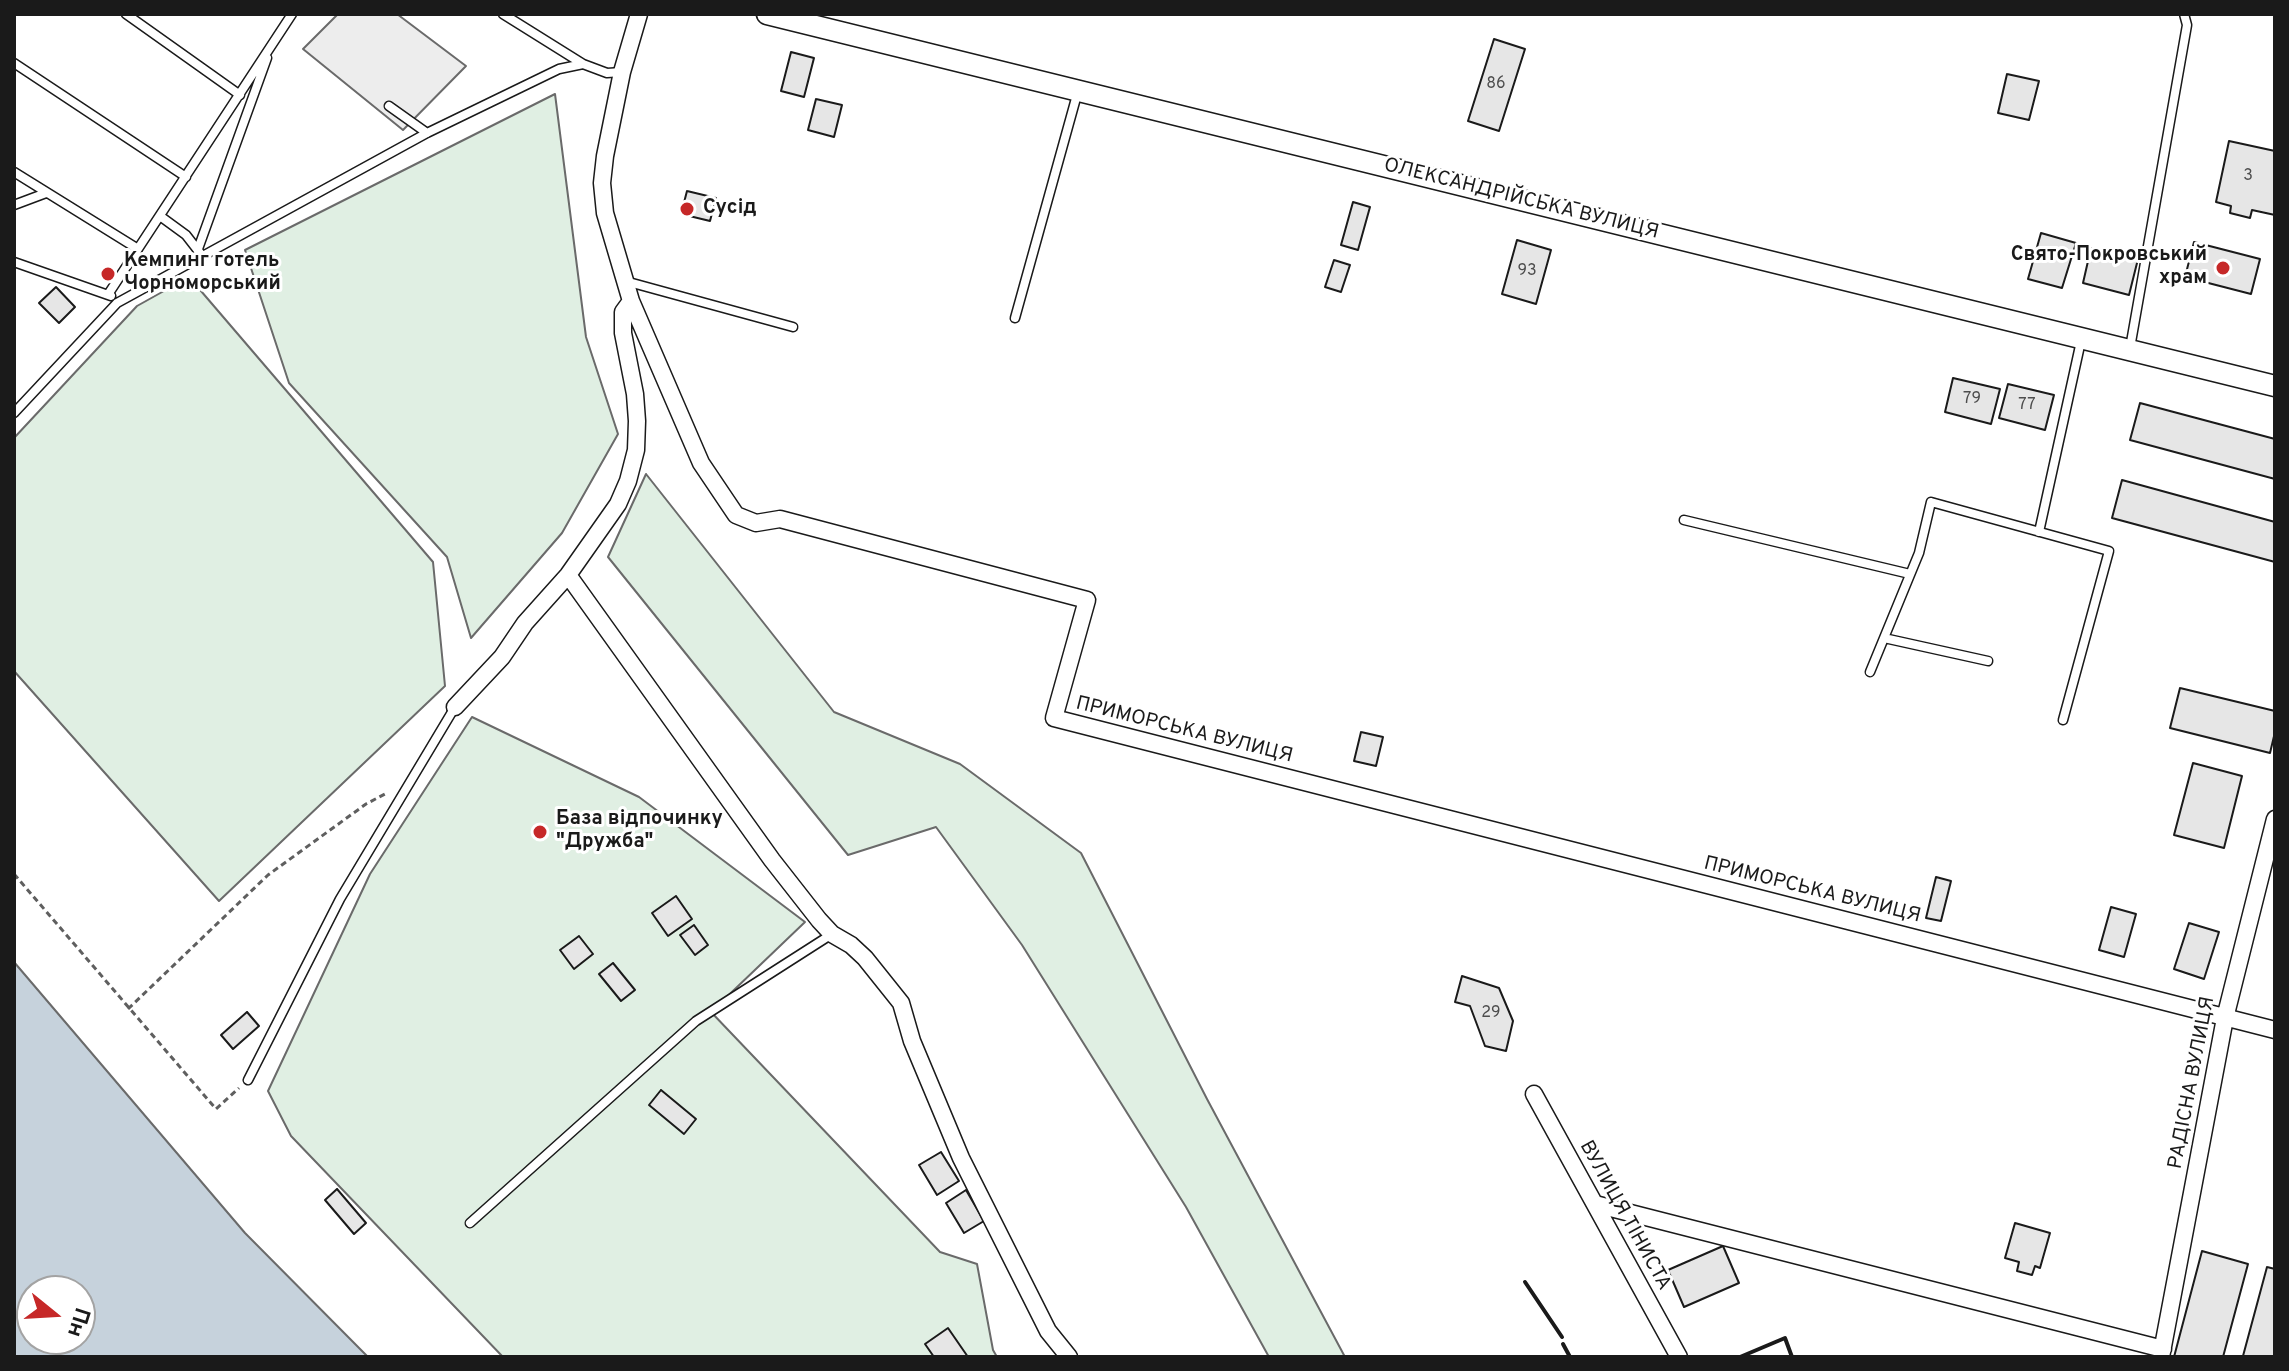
<!DOCTYPE html>
<html>
<head>
<meta charset="utf-8">
<style>
	body { margin:0 }
	#map { position:relative; width:2289px; height:1371px; overflow:hidden; background:#fff; font-family:Overpass,sans-serif }
	canvas { display:block }
	.frame { position:absolute; inset:0; border:16px solid #1a1a1a; pointer-events:none }
	.north { position:absolute; left:16px; top:1275px; width:80px; height:80px; box-sizing:border-box; background:#fff; border:2px solid #a3a3a3; border-radius:50%; rotate:108deg; font-size:22px; font-weight:700; line-height:32px; text-align:center; color:#1a1a1a }
	.north::after { content:''; display:block; margin:auto; width:28px; height:36px; background:#c62828; clip-path:polygon(50% 0,100% 100%,50% 72%,0 100%) }
</style>
</head>
<body>
<div id="map">
<canvas width="2289" height="1371"></canvas>
<div class="frame"></div>
<div class="north">Пн</div>
</div>
<script>
const context = document.querySelector('canvas').getContext('2d');
context.lineJoin = 'round';
function fillPath(path, color) {
  context.fillStyle = color;
  context.fill(path, 'evenodd');
}
function poly(rows) {
  const path = new Path2D();
  for (const r of rows) {
    path.moveTo(r[0], r[1]);
    for (let i = 2; i < r.length; i += 2) path.lineTo(r[i], r[i + 1]);
  }
  return path;
}
function stroke(path, color, width, dash) {
  context.strokeStyle = color;
  context.lineWidth = width;
  context.lineCap = dash ? 'butt' : 'round';
  context.setLineDash(dash || []);
  context.stroke(path);
}
function label(font, color, halo, rows, align = 'center') {
  context.font = font + ' Overpass,sans-serif';
  context.lineWidth = 6;
  context.setLineDash([]);
  context.textBaseline = 'middle';
  context.strokeStyle = halo;
  context.fillStyle = color;
  for (const [text, x, y, turn = 0] of rows) {
    context.save();
    context.translate(x, y);
    context.rotate((+turn || 0) * Math.PI / 180);
    context.textAlign = isNaN(turn) ? turn : align;
    if (halo) context.strokeText(text, 0, 0);
    context.fillText(text, 0, 0);
    context.restore();
  }
}
const green = poly([
	[555,94,586,337,618,434,562,533,471,638,447,557,289,383,245,250,555,94],
	[189,277,433,562,445,686,219,901,14,671,14,438,137,306,189,277],
	[646,474,834,712,960,764,1081,853,1207,1099,1345,1357,1269,1357,1186,1207,1022,945,936,827,848,855,608,557,646,474],
	[472,717,639,797,805,922,711,1012,940,1252,977,1264,993,1350,997,1357,503,1357,291,1136,268,1091,370,874,472,717]
]);
const parking = poly([
	[338,14,397,14,466,66,403,130,303,49,338,14]
]);
const water = poly([
	[14,962,245,1233,368,1357,14,1357,14,962],
	[32,1291,80,1291,80,1339,32,1339,32,1291]
]);
const building = poly([
	[1494,39,1525,49,1499,131,1468,121,1494,39],
	[791,52,814,58,804,97,781,91,791,52],
	[2007,74,2039,81,2029,120,1998,113,2007,74],
	[816,99,842,105,834,137,808,130,816,99],
	[2229,141,2275,151,2275,215,2252,210,2250,218,2230,213,2231,206,2216,202,2229,141],
	[687,191,716,198,710,221,681,214,687,191],
	[1353,202,1370,207,1358,250,1341,245,1353,202],
	[2041,233,2076,243,2062,288,2028,279,2041,233],
	[1517,240,1551,250,1536,304,1502,294,1517,240],
	[2194,242,2260,259,2251,294,2185,277,2194,242],
	[2091,248,2138,259,2129,295,2083,283,2091,248],
	[1334,260,1350,265,1341,292,1325,287,1334,260],
	[56,287,75,307,59,323,39,303,56,287],
	[1953,378,2000,389,1991,424,1945,412,1953,378],
	[2008,384,2054,395,2045,430,1999,418,2008,384],
	[2140,403,2275,439,2275,479,2130,440,2140,403],
	[2122,480,2275,522,2275,562,2112,518,2122,480],
	[2180,688,2275,711,2275,732,2270,753,2170,728,2180,688],
	[1361,732,1383,737,1376,766,1354,761,1361,732],
	[2193,763,2242,776,2224,848,2174,835,2193,763],
	[1936,877,1951,881,1941,921,1926,918,1936,877],
	[676,896,692,919,668,936,652,913,676,896],
	[2111,907,2136,914,2124,957,2099,950,2111,907],
	[2189,923,2219,932,2204,979,2174,969,2189,923],
	[694,925,708,945,695,955,680,935,694,925],
	[579,936,593,954,574,969,560,950,579,936],
	[613,963,635,990,621,1001,599,974,613,963],
	[1462,976,1499,988,1513,1021,1506,1051,1485,1046,1470,1006,1455,1002,1462,976],
	[247,1012,259,1026,233,1049,221,1035,247,1012],
	[661,1090,696,1119,684,1134,649,1105,661,1090],
	[941,1152,959,1181,937,1195,919,1165,941,1152],
	[337,1189,366,1223,354,1234,325,1200,337,1189],
	[966,1190,984,1221,964,1233,946,1203,966,1190],
	[2015,1223,2050,1233,2040,1268,2035,1266,2032,1275,2017,1271,2019,1262,2005,1258,2015,1223],
	[1723,1246,1739,1283,1684,1307,1668,1270,1723,1246],
	[2202,1251,2248,1264,2223,1357,2174,1357,2202,1251],
	[2267,1267,2275,1269,2275,1357,2247,1357,2243,1356,2267,1267],
	[948,1328,968,1357,934,1357,925,1344,948,1328]
]);
const path = poly([
	[14,874,216,1109,239,1088],
	[128,1009,268,875,366,804,385,794]
]);
const service = poly([
	[126,14,240,95],
	[503,14,583,64],
	[14,63,186,177],
	[389,106,427,133],
	[14,172,138,249],
	[14,205,46,193],
	[160,216,186,235,200,253],
	[198,249,267,58],
	[14,262,111,296],
	[625,281,793,327],
	[109,293,292,14],
	[1015,318,1078,91],
	[2130,348,2187,25,2184,14],
	[14,413,117,303,427,133,559,69,583,64,607,73,622,72],
	[1684,520,1910,574],
	[2039,532,2081,341],
	[1884,638,1988,661],
	[1870,672,1919,553,1931,502,2109,551,2063,720],
	[248,1080,340,899,455,707],
	[470,1223,696,1021,832,934]
]);
const minor = poly([
	[631,301,605,213,602,183,605,156,622,72,639,14],
	[568,575,772,860,819,920,832,934,851,945,865,958,901,1003,912,1041,961,1158,1048,1331,1069,1357],
	[455,707,502,657,525,623,568,575,618,504,628,481,636,450,637,421,635,394,623,333,623,312,631,301,701,463,736,515,756,523,780,519,1087,600,1054,718,2275,1030],
	[1534,1094,1679,1357],
	[1595,1204,2163,1349],
	[2161,1357,2225,1018,2275,819]
]);
const tertiary = poly([
	[767,14,2275,386]
]);
const wall = poly([
	[1525,1282,1562,1337],
	[1563,1344,1570,1357],
	[1740,1357,1785,1338,1792,1357]
]);
const markers = [
	[687,209,8,"#c62828"],
	[2223,268,8,"#c62828"],
	[108,274,8,"#c62828"],
	[540,832,8,"#c62828"]
];
const numberNames = [
	["86",1496,85],
	["3",2248,177],
	["93",1527,272],
	["79",1972,400],
	["77",2027,406],
	["29",1491,1014]
];
const streetNames = [
	["ОЛЕКСАНДРІЙСЬКА ВУЛИЦЯ",1521,200,14],
	["ПРИМОРСЬКА ВУЛИЦЯ",1184,731,14],
	["ПРИМОРСЬКА ВУЛИЦЯ",1812,891,14],
	["РАДІСНА ВУЛИЦЯ",2193,1083,-79],
	["ВУЛИЦЯ ТІНИСТА",1624,1216,61]
];
const poiNames = [
	["Сусід",703,209],
	["Свято-Покровський",2207,256,"right"],
	["храм",2207,279,"right"],
	["Кемпинг готель",124,262],
	["Чорноморський",124,285],
	["База відпочинку",556,820],
	["\"Дружба\"",556,843]
];
fillPath(green, '#e0efe3');
stroke(green, '#6a6a6a', 2);
fillPath(parking, '#ededed');
stroke(parking, '#6a6a6a', 2);
fillPath(water, '#c6d2dc');
stroke(water, '#6a6a6a', 2);
fillPath(building, '#e6e6e6');
stroke(building, '#1a1a1a', 2);
stroke(service, '#1a1a1a', 11);
stroke(minor, '#1a1a1a', 19);
stroke(tertiary, '#1a1a1a', 23);
stroke(path, '#5f5f5f', 3, [6, 4]);
stroke(service, '#fff', 8);
stroke(minor, '#fff', 16);
stroke(tertiary, '#fff', 20);
stroke(wall, '#1a1a1a', 4);
for (const [x, y, r, color] of markers) {
  const dot = new Path2D();
  dot.arc(x, y, r, 0, 2 * Math.PI);
  context.fillStyle = color;
  context.fill(dot);
  stroke(dot, '#fff', 3);
}
label('16px', '#4d4d4d', null, numberNames);
label('20px', '#1a1a1a', '#fff', streetNames);
label('bold 20px', '#1a1a1a', '#fff', poiNames, 'left');
</script>
</body>
</html>
